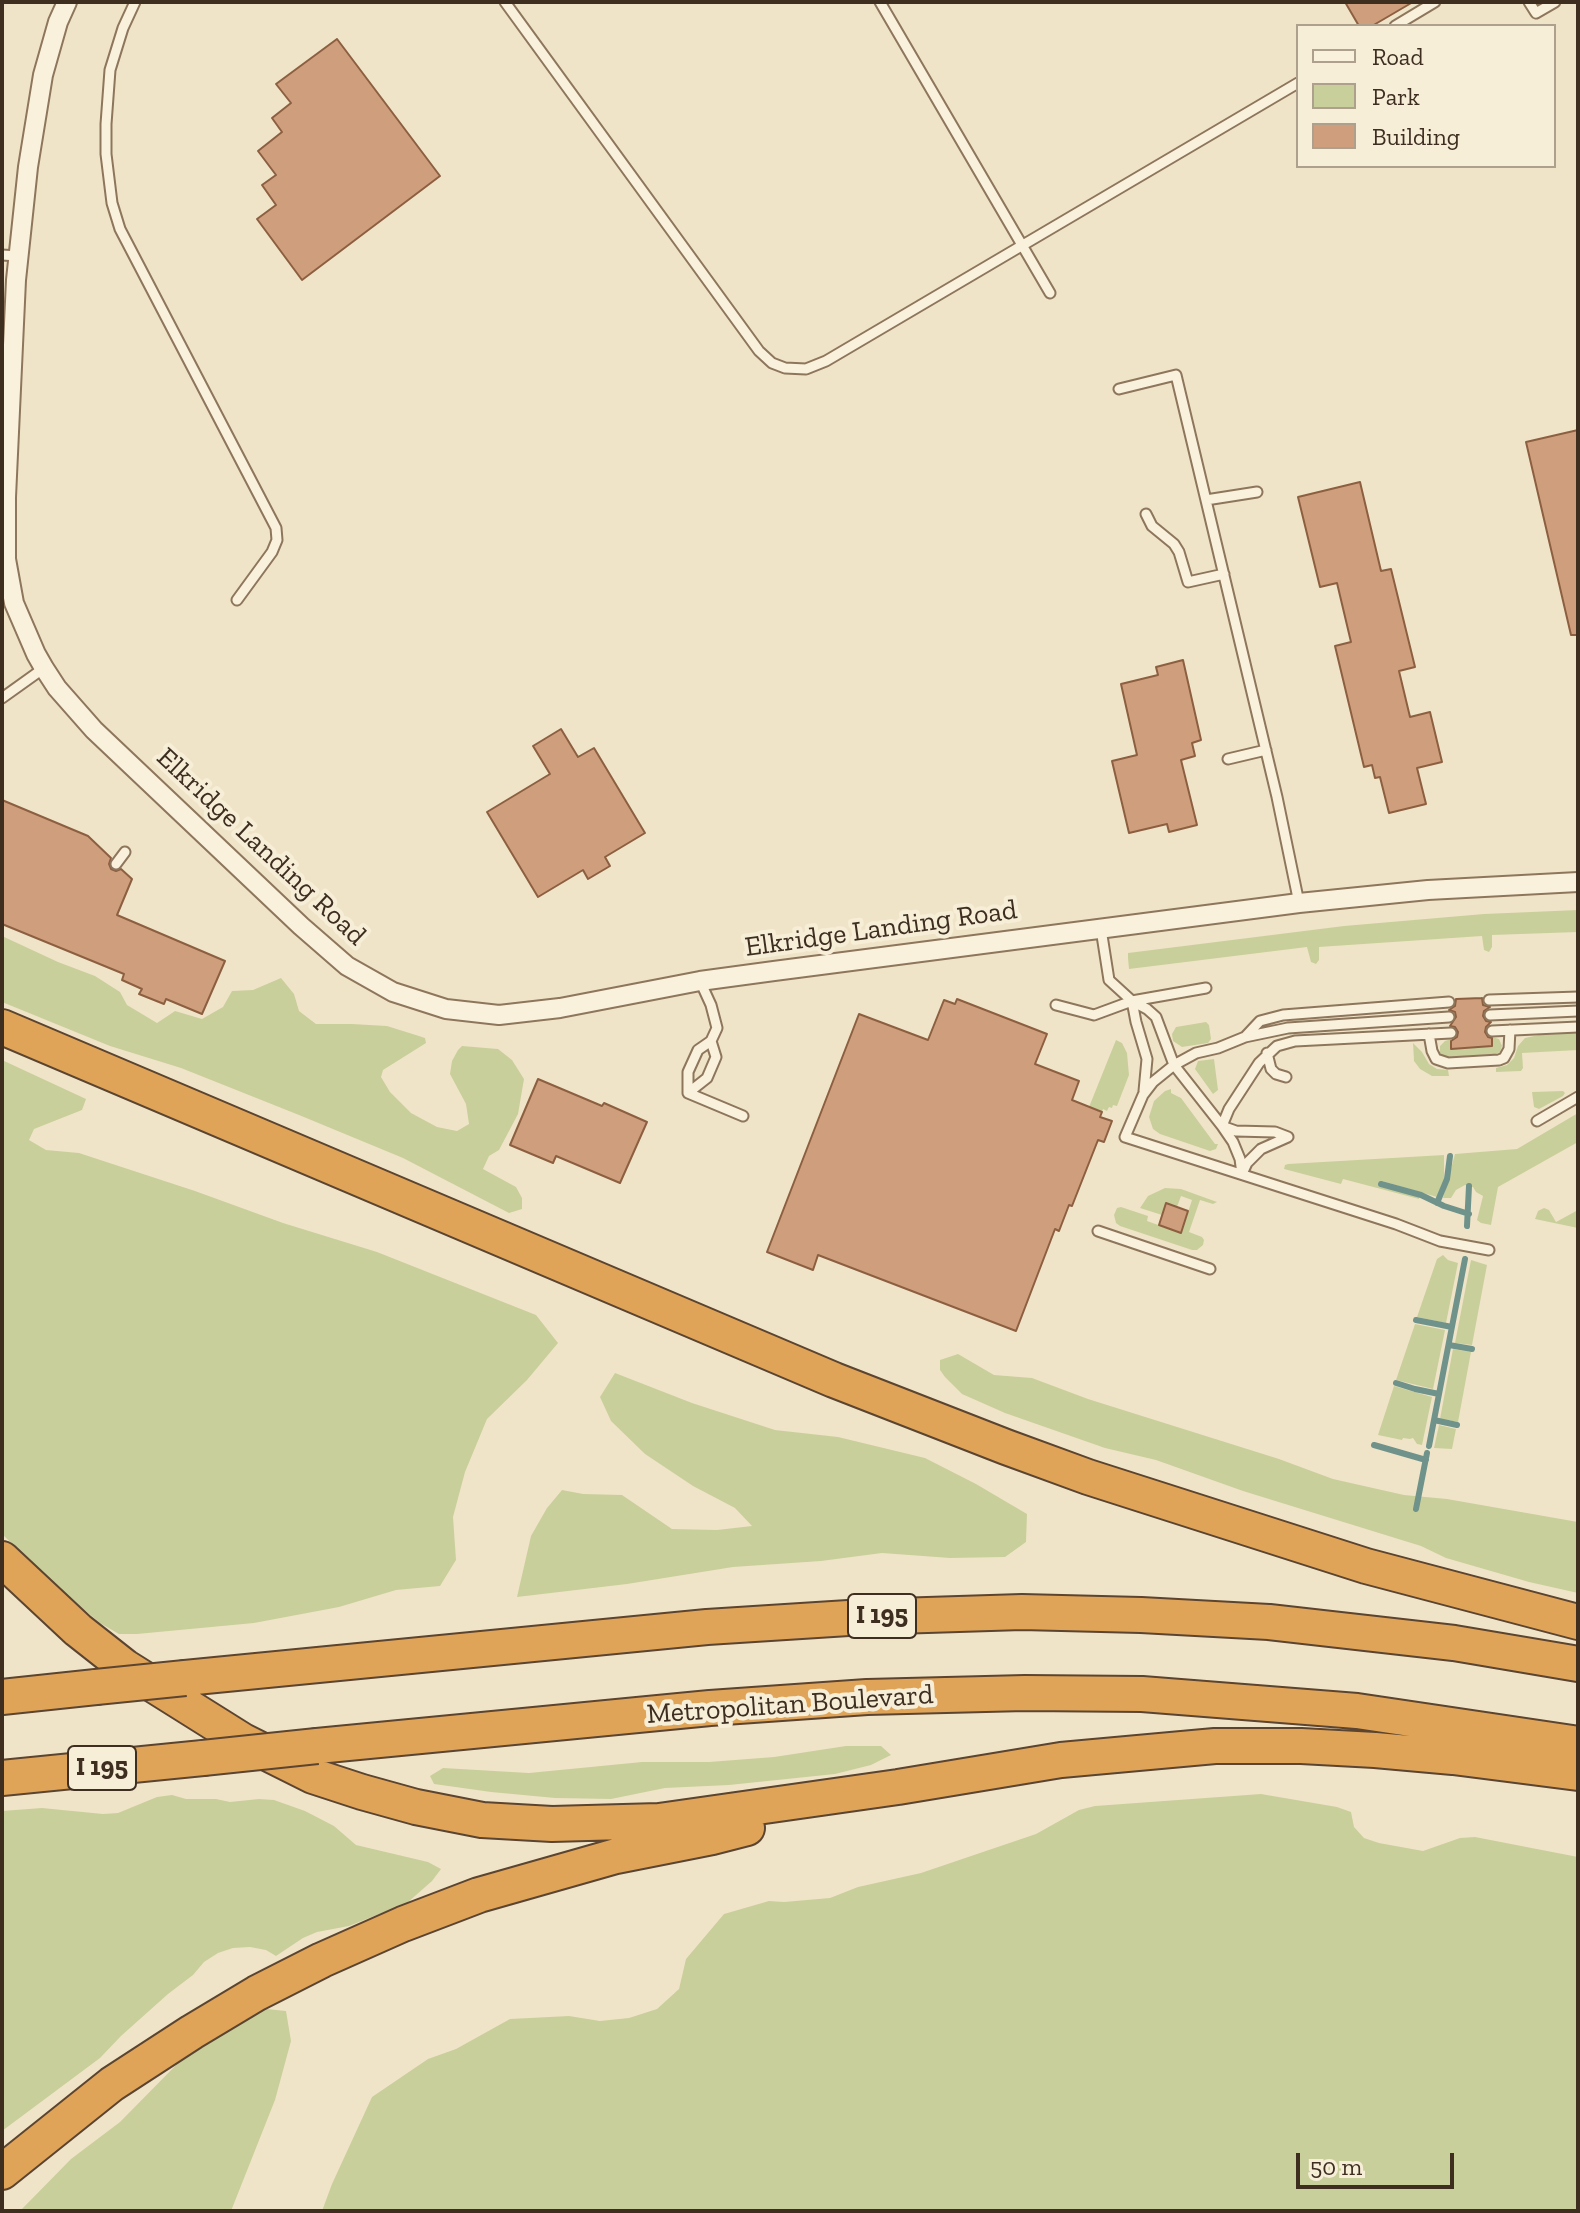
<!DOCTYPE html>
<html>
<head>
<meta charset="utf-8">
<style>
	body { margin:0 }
	#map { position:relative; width:1580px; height:2213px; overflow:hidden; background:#f0e4c8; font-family:"Zilla Slab",serif }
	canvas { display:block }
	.frame { position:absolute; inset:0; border:4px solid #3d2e20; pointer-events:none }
	.legend { position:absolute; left:1296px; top:24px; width:260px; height:144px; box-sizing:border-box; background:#f7eed8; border:2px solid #ada18e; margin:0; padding:10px 14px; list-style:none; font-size:24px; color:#3d2e20 }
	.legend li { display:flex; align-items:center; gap:16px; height:40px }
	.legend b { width:40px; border:2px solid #ada18e }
	.scale { position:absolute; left:1296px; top:2153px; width:158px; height:36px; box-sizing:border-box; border:4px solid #3d2e20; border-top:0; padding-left:10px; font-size:24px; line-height:28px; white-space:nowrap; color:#3d2e20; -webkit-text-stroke:6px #f7eed8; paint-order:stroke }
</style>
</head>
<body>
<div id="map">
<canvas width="1580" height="2213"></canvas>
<div class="frame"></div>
<ul class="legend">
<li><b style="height:10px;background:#faf1dc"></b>Road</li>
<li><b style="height:22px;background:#c9cf9b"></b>Park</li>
<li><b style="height:22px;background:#cf9f7d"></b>Building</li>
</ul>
<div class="scale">50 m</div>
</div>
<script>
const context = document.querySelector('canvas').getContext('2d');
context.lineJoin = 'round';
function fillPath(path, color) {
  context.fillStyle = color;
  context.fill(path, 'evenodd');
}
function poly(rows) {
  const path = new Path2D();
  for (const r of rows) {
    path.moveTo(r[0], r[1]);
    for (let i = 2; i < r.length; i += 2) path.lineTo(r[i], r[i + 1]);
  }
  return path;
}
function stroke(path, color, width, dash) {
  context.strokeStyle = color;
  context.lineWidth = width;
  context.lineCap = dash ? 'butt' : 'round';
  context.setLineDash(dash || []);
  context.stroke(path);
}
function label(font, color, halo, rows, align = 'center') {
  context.font = font + ' "Zilla Slab",serif';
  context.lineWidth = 8;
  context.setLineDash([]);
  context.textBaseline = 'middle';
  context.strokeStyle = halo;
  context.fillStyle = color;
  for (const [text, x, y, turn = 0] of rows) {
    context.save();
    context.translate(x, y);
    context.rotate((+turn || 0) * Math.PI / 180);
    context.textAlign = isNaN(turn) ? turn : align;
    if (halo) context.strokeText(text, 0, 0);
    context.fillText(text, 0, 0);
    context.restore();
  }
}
const green = poly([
	[1578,910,1578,932,1492,935,1492,947,1489,952,1484,950,1482,936,1319,947,1319,960,1316,964,1311,962,1307,947,1129,969,1128,958,1128,953,1344,926,1484,914],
	[2,936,58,962,95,976,120,992,127,1005,157,1023,175,1011,202,1019,223,1007,232,991,253,990,281,978,294,994,299,1011,316,1024,352,1024,387,1026,419,1036,425,1038,426,1043,383,1070,381,1077,390,1092,411,1113,437,1127,457,1131,469,1124,466,1104,450,1074,452,1061,458,1050,462,1046,498,1049,512,1060,524,1079,518,1114,499,1150,489,1156,483,1169,516,1187,522,1198,522,1209,509,1213,403,1158,299,1115,181,1068,110,1046,2,1002],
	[1206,1022,1209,1025,1211,1039,1208,1043,1182,1047,1173,1041,1172,1034,1176,1027],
	[1578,1033,1578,1050,1522,1053,1523,1068,1521,1071,1496,1072,1496,1068,1507,1065,1514,1058,1518,1046,1525,1038,1539,1035],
	[1492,1037,1499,1039,1502,1046,1500,1052,1496,1054,1450,1057,1443,1056,1440,1053,1440,1046,1445,1041,1451,1039,1452,1049,1492,1046],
	[1116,1040,1122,1043,1127,1053,1129,1075,1117,1106,1113,1105,1112,1108,1109,1107,1107,1111,1103,1109,1102,1112,1089,1107],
	[1413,1043,1422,1052,1429,1064,1437,1069,1448,1070,1449,1076,1432,1076,1420,1069,1414,1061],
	[1214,1059,1218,1090,1213,1094,1195,1069,1198,1061],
	[2,1060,86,1099,82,1110,34,1129,29,1140,46,1150,79,1153,195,1191,283,1223,377,1252,536,1315,558,1343,527,1380,487,1419,465,1472,453,1517,456,1560,440,1586,396,1590,339,1607,254,1623,137,1634,119,1634,100,1623,49,1580,2,1534],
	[1171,1089,1171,1093,1181,1098,1215,1144,1218,1144,1216,1149,1210,1151,1160,1134,1153,1129,1149,1117,1154,1101,1165,1091],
	[1563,1091,1565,1093,1563,1096,1539,1109,1534,1107,1532,1092],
	[1578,1113,1578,1142,1498,1187,1491,1225,1481,1223,1477,1220,1483,1196,1476,1192,1473,1187,1465,1185,1456,1190,1451,1198,1443,1198,1455,1154,1517,1149],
	[1444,1155,1444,1180,1437,1197,1382,1181,1381,1186,1419,1197,1419,1199,1343,1179,1341,1184,1284,1169,1285,1165,1288,1164],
	[1165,1188,1181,1189,1217,1202,1213,1204,1200,1200,1189,1232,1202,1237,1204,1240,1203,1245,1197,1250,1192,1250,1120,1226,1116,1223,1114,1215,1117,1208,1121,1207,1148,1216,1147,1221,1181,1233,1192,1200,1181,1196,1177,1207,1162,1215,1140,1208,1148,1196],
	[1544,1208,1549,1210,1556,1222,1578,1210,1578,1228,1535,1219,1538,1211],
	[1443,1255,1448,1260,1458,1263,1446,1323,1417,1317,1437,1259],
	[1471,1260,1487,1265,1472,1345,1455,1343],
	[1415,1324,1445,1330,1433,1389,1396,1380],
	[1453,1349,1471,1352,1458,1422,1440,1419],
	[958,1354,994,1375,1032,1378,1088,1399,1279,1459,1333,1479,1404,1495,1447,1499,1578,1522,1578,1593,1529,1582,1446,1558,1421,1546,1243,1491,1156,1460,1105,1448,1005,1413,962,1394,945,1377,940,1370,940,1360],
	[615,1373,692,1403,775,1430,838,1437,925,1458,976,1484,1027,1514,1026,1542,1005,1557,950,1558,882,1553,821,1561,733,1567,627,1584,517,1597,531,1536,547,1508,562,1490,583,1494,622,1495,672,1529,717,1530,752,1526,735,1508,693,1486,645,1454,611,1421,600,1397],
	[1394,1386,1432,1397,1422,1445,1417,1444,1413,1438,1410,1439,1403,1438,1402,1440,1378,1435],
	[1439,1425,1456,1429,1452,1449,1434,1448],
	[846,1746,881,1746,891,1755,871,1765,835,1774,729,1785,665,1788,611,1799,555,1798,491,1792,434,1784,430,1776,443,1768,529,1773,642,1762,709,1762,774,1757],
	[1261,1794,1337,1807,1351,1812,1354,1827,1364,1838,1379,1843,1423,1851,1460,1838,1475,1837,1578,1857,1578,2211,322,2211,332,2184,372,2097,428,2059,456,2049,510,2019,569,2016,600,2021,629,2018,657,2009,679,1989,686,1959,724,1914,769,1901,784,1902,830,1898,858,1887,921,1873,1036,1834,1079,1810,1095,1806],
	[172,1795,186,1799,216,1799,230,1802,259,1799,274,1800,305,1811,334,1826,356,1845,428,1862,441,1869,432,1881,407,1903,349,1926,317,1932,303,1938,276,1956,266,1950,250,1947,233,1948,218,1953,204,1962,193,1975,168,1994,121,2036,100,2058,2,2131,2,1811,42,1808,103,1814,118,1813,157,1797],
	[257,2008,286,2011,291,2041,275,2100,231,2211,20,2211,71,2159,120,2122,184,2057]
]);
const stream = poly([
	[1381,1184,1421,1195,1444,1206,1469,1214],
	[1437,1203,1447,1179,1450,1156],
	[1467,1226,1469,1186],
	[1416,1320,1452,1327],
	[1449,1345,1472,1349],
	[1396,1383,1415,1389,1439,1394],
	[1434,1420,1457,1425],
	[1374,1445,1426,1460],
	[1429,1446,1465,1259],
	[1416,1509,1427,1453]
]);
const building = poly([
	[1345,2,1413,2,1372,26,1359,26,1345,2],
	[337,39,440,176,302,280,257,219,276,205,262,185,276,175,258,151,282,132,272,118,291,103,276,84,337,39],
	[1578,430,1578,635,1571,635,1526,442,1578,430],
	[1360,482,1381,571,1391,569,1415,667,1399,671,1410,717,1430,712,1442,762,1417,768,1426,804,1389,813,1380,777,1375,778,1372,765,1364,767,1335,646,1351,642,1337,583,1320,587,1298,497,1360,482],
	[1183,660,1201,740,1192,743,1195,756,1181,760,1197,825,1169,832,1167,824,1129,833,1112,761,1137,755,1121,684,1158,675,1156,667,1183,660],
	[561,729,578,757,594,748,645,833,605,857,610,866,588,879,583,870,538,897,487,812,550,774,533,746,561,729],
	[2,800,88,836,111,858,109,864,111,869,116,871,121,869,132,879,117,915,225,961,202,1014,166,999,164,1004,139,994,142,989,122,980,124,974,2,924,2,800],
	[1482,998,1483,1005,1490,1007,1484,1011,1483,1016,1486,1021,1491,1022,1486,1027,1485,1032,1488,1037,1492,1038,1492,1046,1451,1049,1451,1041,1457,1037,1458,1032,1455,1027,1450,1026,1456,1017,1455,1012,1449,1010,1455,1006,1456,999,1482,998],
	[957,999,1047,1034,1035,1064,1079,1081,1072,1100,1102,1112,1100,1117,1112,1121,1104,1142,1098,1140,1072,1206,1069,1205,1059,1231,1055,1229,1016,1331,818,1255,813,1270,767,1252,859,1014,928,1040,944,1000,955,1004,957,999],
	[538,1079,602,1106,604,1103,647,1122,620,1183,556,1156,553,1163,510,1145,538,1079],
	[1166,1203,1188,1211,1181,1233,1159,1225,1166,1203]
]);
const service = poly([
	[135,2,123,28,110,70,106,124,106,154,112,203,120,229,276,528,277,540,272,552,237,600],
	[505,2,759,351,772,363,785,368,806,369,826,361,1298,83],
	[880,2,1050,293],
	[1529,2,1536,13,1555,2],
	[1395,26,1435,2],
	[2,255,18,256],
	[1119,389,1176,375,1277,797,1299,903],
	[1206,500,1257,492],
	[1146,514,1152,526,1174,544,1179,552,1188,582,1224,574],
	[2,698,44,668],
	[1228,759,1266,750],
	[116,864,125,852],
	[1101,929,1109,980,1132,1001,1147,1009,1156,1017,1174,1065,1222,1126,1233,1142,1240,1159,1242,1174],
	[1489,1000,1578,997],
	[1132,1001,1136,1022,1147,1059,1144,1091],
	[1056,1005,1094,1015,1132,1001,1206,988],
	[1490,1015,1578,1011],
	[1449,1017,1288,1028,1245,1037,1218,1048,1196,1053,1174,1065,1153,1082,1143,1095,1125,1137,1396,1224,1440,1241,1489,1250],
	[1492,1031,1578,1027],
	[1429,1034,1432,1051,1436,1059,1448,1063,1499,1060,1504,1058,1509,1049,1510,1030],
	[1245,1037,1260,1021,1283,1015,1449,1002],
	[1267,1053,1271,1069,1276,1074,1286,1077],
	[688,1093,688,1072,698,1050,711,1041,717,1028,711,1005,700,981],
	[688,1093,707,1078,716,1057,711,1041],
	[688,1093,743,1116],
	[1537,1121,1578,1097],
	[1288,1137,1275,1132,1236,1131,1222,1126,1229,1109,1259,1063,1277,1046,1295,1041,1451,1033],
	[1242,1174,1247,1163,1261,1149,1288,1137],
	[1098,1231,1210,1269]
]);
const minor = poly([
	[67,2,58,22,43,75,28,167,16,280,6,497,6,559,14,603,36,654,44,668,57,688,94,730,301,926,347,966,393,992,446,1009,499,1015,560,1008,700,981,774,971,1299,903,1428,890,1578,882]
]);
const motorway = poly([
	[2,1027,834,1380,1006,1447,1088,1477,1366,1566,1578,1622],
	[2,1559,78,1630,125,1667,243,1741,313,1776,362,1792,416,1807,482,1820,552,1824,659,1821,898,1787,1061,1760,1215,1746,1301,1746,1375,1750,1453,1757,1578,1773],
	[185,1678,707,1627,864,1617,1022,1612,1141,1615,1269,1622,1454,1643,1578,1664],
	[2,1697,96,1687],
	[317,1746,710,1708,867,1697,1025,1693,1142,1694,1357,1711,1578,1744],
	[2,1778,203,1758],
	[2,2172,112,2084,192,2032,257,1993,322,1960,403,1924,479,1895,616,1856,712,1837,747,1828]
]);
const motorwayBridge = poly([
	[96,1687,185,1678],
	[203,1758,317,1746]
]);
const shields = [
	[882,1616,68],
	[102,1768,68]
];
const shieldNames = [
	["I 195",882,1616],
	["I 195",102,1768]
];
const streetNames = [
	["Elkridge Landing Road",261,847,43],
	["Elkridge Landing Road",881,929,-8],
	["Metropolitan Boulevard",790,1705,-4]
];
fillPath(green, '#c9cf9b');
stroke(stream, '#6f938a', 6);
fillPath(building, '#cf9f7d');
stroke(building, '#8d5f41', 2);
stroke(service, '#8d765c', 13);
stroke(minor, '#8d765c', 22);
stroke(motorway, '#5b4430', 38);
stroke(service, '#faf1dc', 9);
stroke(minor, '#faf1dc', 18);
stroke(motorway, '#e0a458', 34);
stroke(motorwayBridge, '#5b4430', 38, []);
stroke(motorwayBridge, '#e0a458', 34);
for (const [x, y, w] of shields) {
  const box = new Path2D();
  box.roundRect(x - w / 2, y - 22, w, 44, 6);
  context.fillStyle = '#f7eed8';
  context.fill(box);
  stroke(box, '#3d2e20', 2);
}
label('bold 26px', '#3d2e20', null, shieldNames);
label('28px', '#3d2e20', '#f7eed8', streetNames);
</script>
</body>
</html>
